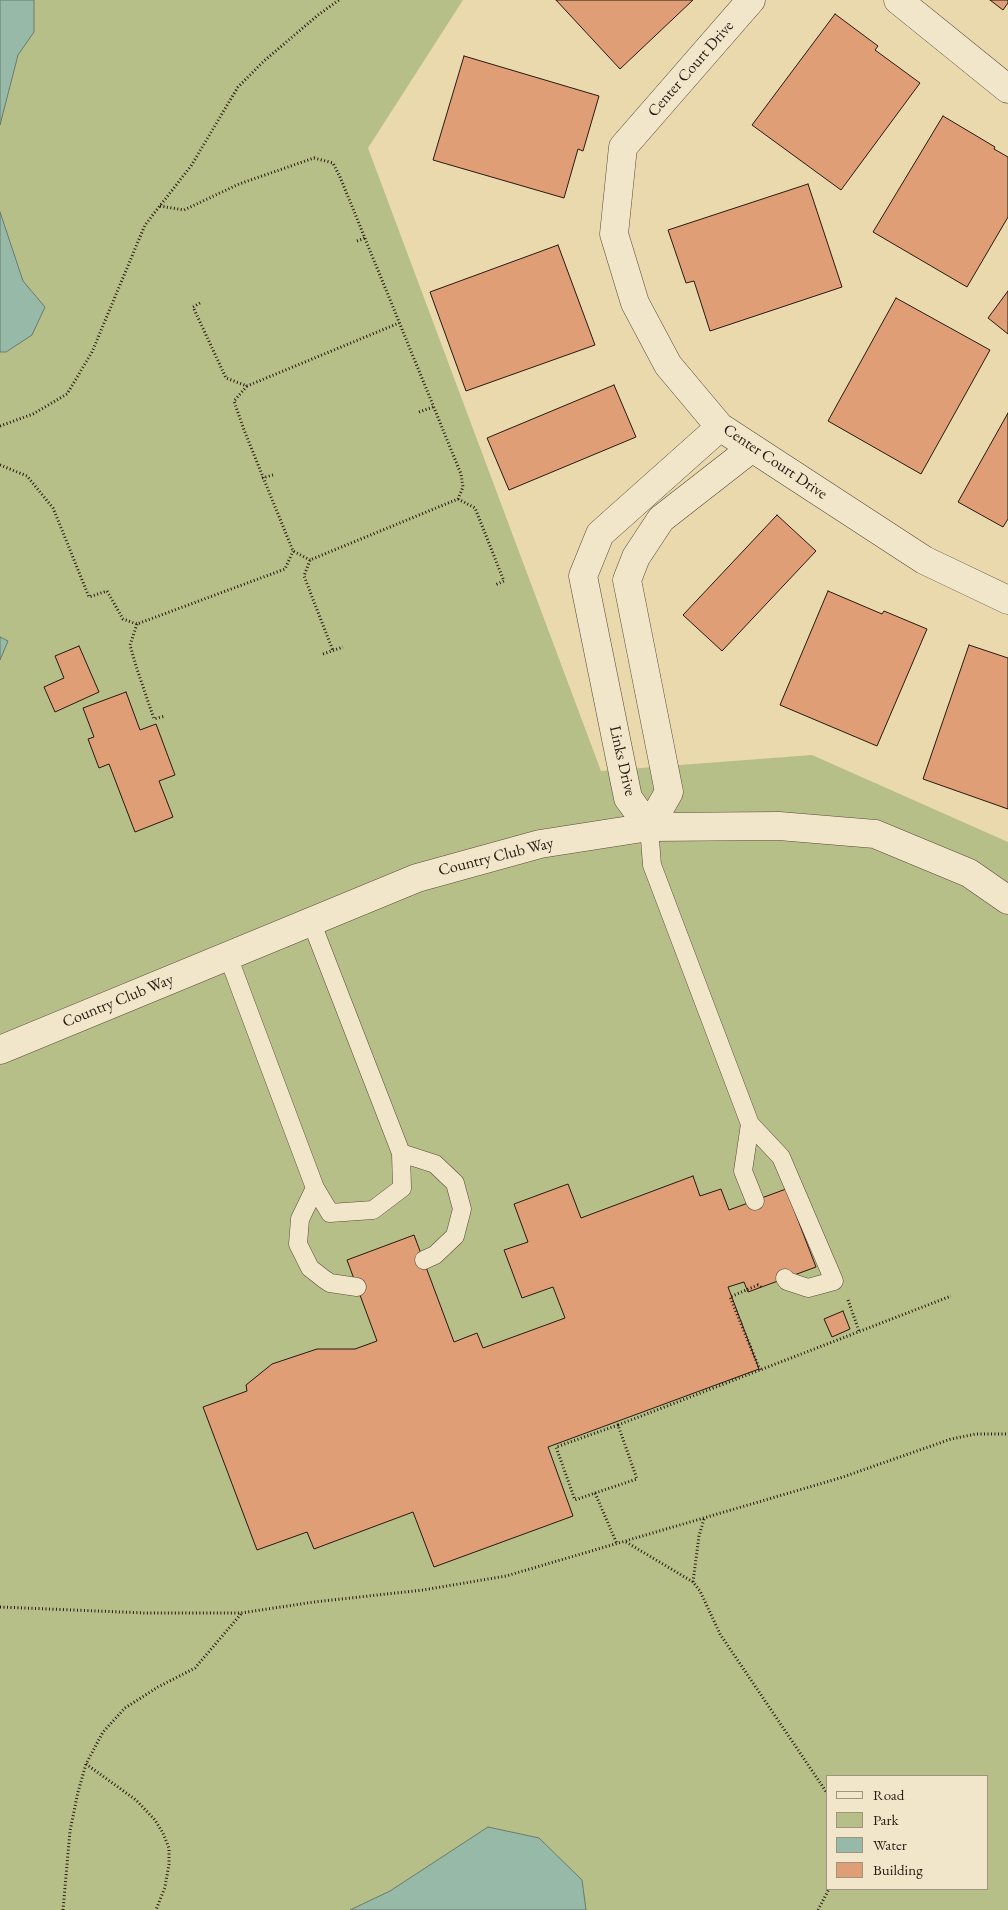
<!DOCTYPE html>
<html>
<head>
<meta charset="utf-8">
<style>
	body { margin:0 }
	#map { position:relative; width:1008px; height:1910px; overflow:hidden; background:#e9d9ad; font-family:"EB Garamond",serif }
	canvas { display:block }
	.legend { position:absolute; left:826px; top:1775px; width:162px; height:115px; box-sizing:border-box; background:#f1e6ca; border:1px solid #a09480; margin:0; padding:6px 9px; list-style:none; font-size:15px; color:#271911 }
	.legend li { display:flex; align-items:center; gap:10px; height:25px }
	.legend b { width:25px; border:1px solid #a09480 }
</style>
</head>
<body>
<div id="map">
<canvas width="1008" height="1910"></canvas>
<ul class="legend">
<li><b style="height:6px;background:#f1e6ca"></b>Road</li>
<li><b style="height:14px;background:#b7bf89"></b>Park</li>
<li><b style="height:14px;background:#97baa8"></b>Water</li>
<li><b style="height:14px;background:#df9e76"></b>Building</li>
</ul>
</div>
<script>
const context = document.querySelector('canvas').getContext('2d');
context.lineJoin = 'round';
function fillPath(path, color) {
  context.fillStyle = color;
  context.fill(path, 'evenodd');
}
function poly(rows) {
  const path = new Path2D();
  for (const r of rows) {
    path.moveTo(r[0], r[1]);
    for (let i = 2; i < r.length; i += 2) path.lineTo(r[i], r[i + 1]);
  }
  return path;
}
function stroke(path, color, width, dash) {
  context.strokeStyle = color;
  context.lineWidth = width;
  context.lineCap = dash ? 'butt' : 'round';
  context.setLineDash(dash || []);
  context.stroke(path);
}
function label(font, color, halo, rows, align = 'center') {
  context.font = font + ' "EB Garamond",serif';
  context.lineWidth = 4;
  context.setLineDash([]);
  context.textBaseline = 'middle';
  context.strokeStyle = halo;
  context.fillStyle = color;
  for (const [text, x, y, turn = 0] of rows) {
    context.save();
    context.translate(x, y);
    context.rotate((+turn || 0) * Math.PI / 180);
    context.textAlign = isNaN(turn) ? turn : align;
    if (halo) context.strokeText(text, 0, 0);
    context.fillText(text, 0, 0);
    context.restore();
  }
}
const green = poly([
	[0,0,463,0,368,148,601,771,812,755,1008,842,1008,1910,0,1910],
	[827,1776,987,1776,987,1889,827,1889]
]);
const water = poly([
	[0,0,34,0,34,32,18,55,0,125,0,0],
	[0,212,23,281,45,307,32,335,6,352,0,352,0,212],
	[0,637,8,641,0,660,0,637],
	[488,1827,539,1838,582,1880,586,1910,350,1910,390,1891,488,1827]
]);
const building = poly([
	[556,0,693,0,620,69,556,0],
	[990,0,1008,0,1008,3,1003,10,990,0],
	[835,14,878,46,875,50,920,83,841,190,752,125,835,14],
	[464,56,599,96,583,151,578,149,564,198,433,160,464,56],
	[943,116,995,147,994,149,1008,157,1008,217,967,287,873,232,943,116],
	[808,184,842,287,710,331,694,281,686,283,668,230,808,184],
	[558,245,595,345,466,391,430,292,558,245],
	[1008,291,1008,334,988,318,1008,291],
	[896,298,990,350,921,474,828,421,896,298],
	[614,385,636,437,509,490,487,438,614,385],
	[1008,413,1008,519,1003,527,958,502,1008,413],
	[777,515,816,551,722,651,683,615,777,515],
	[828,591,882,614,884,611,927,629,877,746,780,705,828,591],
	[969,645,1008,658,1008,809,923,779,969,645],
	[79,646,99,692,55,712,44,687,64,678,55,656,79,646],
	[126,692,140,730,156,724,175,775,159,781,173,817,135,832,109,764,99,768,88,739,94,737,83,708,126,692],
	[693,1176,700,1196,721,1189,729,1210,786,1189,816,1267,748,1292,744,1282,728,1287,759,1369,548,1447,573,1516,434,1567,413,1512,314,1549,307,1532,257,1550,203,1407,247,1391,246,1385,272,1364,317,1349,355,1349,377,1341,347,1260,414,1235,454,1342,477,1333,483,1348,565,1318,553,1287,522,1298,504,1250,528,1242,514,1204,568,1184,581,1218,693,1176],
	[843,1311,850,1329,832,1337,824,1319,843,1311]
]);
const path = poly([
	[160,206,184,210,239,184,314,158,333,163,340,177,461,474,463,487,458,499,310,560,304,576,333,651],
	[357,241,365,238],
	[200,303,193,307,226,378,247,386,399,323],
	[247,386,234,401,244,430,293,551,310,560],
	[419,412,433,407],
	[0,426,33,414,67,394,92,352,145,225,191,166,238,87,264,61,318,15,339,0],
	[0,465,27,476,53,508,89,597,107,591,123,619,137,624,285,569,293,551],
	[262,478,273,475],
	[458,499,475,508,504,581,495,585],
	[137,624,130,645,136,666,154,719,165,716],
	[323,654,343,647],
	[848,1300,859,1331],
	[760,1370,730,1297,758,1285,762,1288],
	[618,1425,951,1296],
	[595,1493,637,1479,618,1425,556,1447,575,1500,595,1493,617,1544],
	[626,1542,693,1582,700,1591,720,1634,827,1793],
	[693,1582,699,1536,704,1519],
	[0,1607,146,1613,241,1613,314,1602,423,1590,506,1576,840,1478,951,1439,976,1434,1008,1434],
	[86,1764,136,1800,155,1820,163,1833,169,1848,169,1864,165,1887,156,1910],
	[63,1910,70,1831,78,1792,86,1764,103,1732,125,1708,158,1687,195,1668,241,1614],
	[818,1910,829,1889]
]);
const service = poly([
	[649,827,652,865,750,1124],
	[311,921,401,1153,402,1188,373,1210,330,1213,315,1188],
	[228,956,315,1188,300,1219,298,1244,310,1268,324,1279,330,1283,357,1287],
	[401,1153,435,1164,455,1183,462,1209,455,1236,435,1255,424,1260],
	[755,1201,743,1171,750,1124,781,1157,834,1281,808,1288,787,1281,785,1278]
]);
const minor = poly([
	[751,0,623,147,614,234,635,303,668,365,720,427,924,560,1008,600],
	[898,0,1008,89],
	[720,427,600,534,583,576,628,798,649,827,669,792,627,580,636,557,661,519,752,448],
	[0,1050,417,878,540,844,649,827,779,826,875,834,969,873,1008,900]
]);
const streetNames = [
	["Center Court Drive",691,69,-49],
	["Center Court Drive",775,462,34],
	["Links Drive",622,761,77],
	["Country Club Way",496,857,-14],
	["Country Club Way",118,1001,-22]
];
fillPath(green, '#b7bf89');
fillPath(water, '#97baa8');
stroke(water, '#6a7a6c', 1);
fillPath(building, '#df9e76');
stroke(building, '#271911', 1);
stroke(service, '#584938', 19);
stroke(minor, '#584938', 29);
stroke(path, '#271911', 3, [1, 2.5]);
stroke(service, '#f1e6ca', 18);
stroke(minor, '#f1e6ca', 28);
label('16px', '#271911', '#f1e6ca', streetNames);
</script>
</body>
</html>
